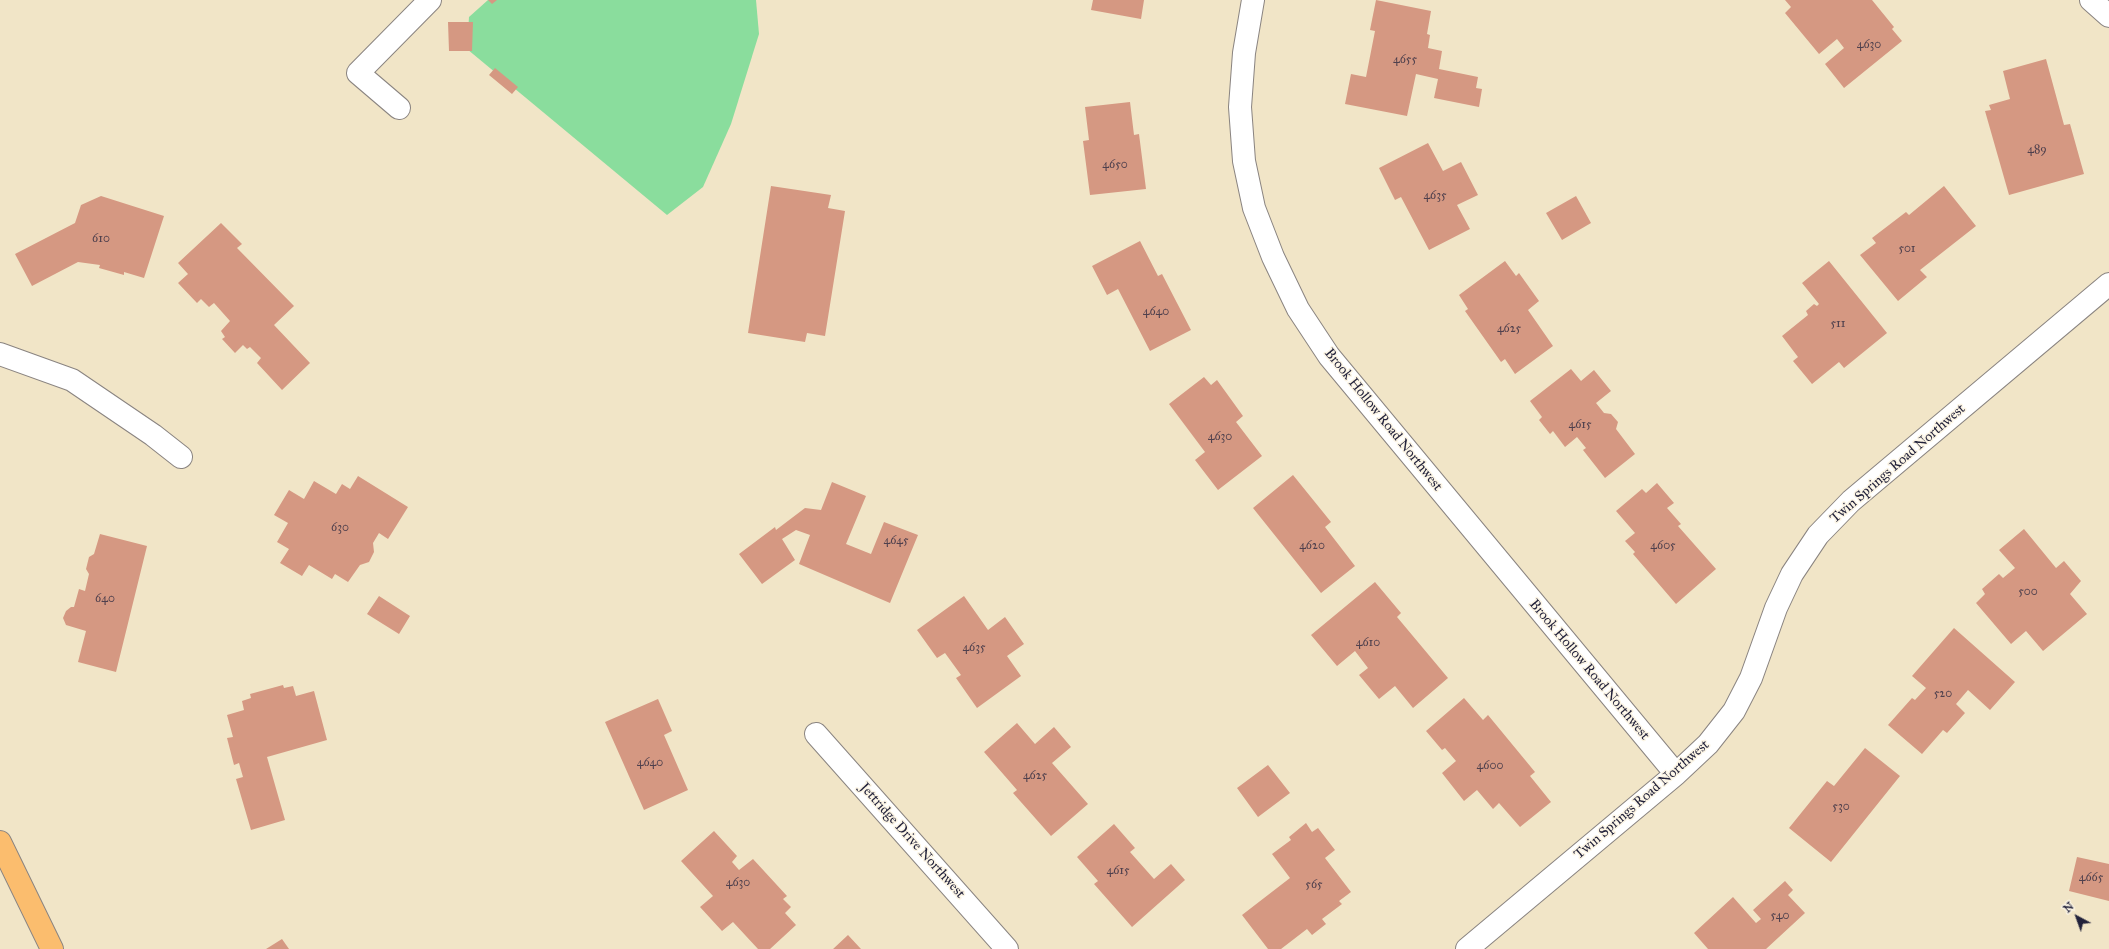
<!DOCTYPE html>
<html>
<head>
<meta charset="utf-8">
<style>
	body { margin:0 }
	#map { position:relative; width:2109px; height:949px; overflow:hidden; background:#f1e5c7; font-family:"IM FELL Great Primer",serif }
	canvas { display:block }
	.north { position:absolute; left:2057px; top:897px; width:40px; height:40px; -webkit-text-stroke:3px #fcf5e5; paint-order:stroke; rotate:319deg; font-size:11px; font-weight:700; line-height:16px; text-align:center; color:#22223b }
	.north::after { content:''; display:block; margin:auto; width:14px; height:18px; background:#22223b; clip-path:polygon(50% 0,100% 100%,50% 72%,0 100%) }
</style>
</head>
<body>
<div id="map">
<canvas width="2109" height="949"></canvas>
<div class="north">N</div>
</div>
<script>
const context = document.querySelector('canvas').getContext('2d');
context.lineJoin = 'round';
function fillPath(path, color) {
  context.fillStyle = color;
  context.fill(path, 'evenodd');
}
function poly(rows) {
  const path = new Path2D();
  for (const r of rows) {
    path.moveTo(r[0], r[1]);
    for (let i = 2; i < r.length; i += 2) path.lineTo(r[i], r[i + 1]);
  }
  return path;
}
function stroke(path, color, width, dash) {
  context.strokeStyle = color;
  context.lineWidth = width;
  context.lineCap = dash ? 'butt' : 'round';
  context.setLineDash(dash || []);
  context.stroke(path);
}
function label(font, color, halo, rows, align = 'center') {
  context.font = font + ' "IM FELL Great Primer",serif';
  context.lineWidth = 3;
  context.setLineDash([]);
  context.textBaseline = 'middle';
  context.strokeStyle = halo;
  context.fillStyle = color;
  for (const [text, x, y, turn = 0] of rows) {
    context.save();
    context.translate(x, y);
    context.rotate((+turn || 0) * Math.PI / 180);
    context.textAlign = isNaN(turn) ? turn : align;
    if (halo) context.strokeText(text, 0, 0);
    context.fillText(text, 0, 0);
    context.restore();
  }
}
const green = poly([
	[488,0,756,0,759,34,731,124,703,187,667,215,467,49,469,17]
]);
const building = poly([
	[488,0,497,0,492,4],
	[1093,0,1144,0,1141,19,1091,10],
	[1376,0,1431,11,1427,34,1430,35,1428,48,1442,51,1439,69,1478,77,1476,88,1482,89,1479,107,1434,98,1438,79,1416,74,1407,116,1345,104,1351,74,1366,77,1375,31,1370,30],
	[1785,0,1872,0,1894,27,1892,29,1902,41,1844,88,1825,64,1844,48,1837,39,1819,54,1785,13,1791,7],
	[448,22,473,22,472,51,449,51],
	[2046,59,2064,125,2070,124,2084,174,2009,195,1985,111,1991,110,1989,105,2010,99,2003,71],
	[495,68,518,87,512,94,489,75],
	[1130,102,1134,135,1139,134,1146,189,1090,195,1083,141,1089,140,1085,107],
	[1428,143,1443,171,1461,162,1478,195,1457,205,1470,229,1429,250,1401,197,1395,200,1379,168],
	[771,186,831,195,828,208,845,211,825,336,807,333,805,342,748,333],
	[1944,186,1976,226,1920,270,1927,277,1898,301,1860,255,1876,243,1872,238,1906,212,1909,215],
	[101,196,164,216,144,278,124,272,124,275,99,268,100,265,78,262,32,286,15,254,75,223,81,205],
	[1576,196,1591,223,1562,240,1546,213],
	[221,223,242,244,237,248,294,306,274,325,310,363,282,390,257,363,261,358,250,347,247,349,243,345,235,353,222,339,225,337,221,331,230,321,214,303,209,307,201,299,197,303,178,283,188,274,178,263],
	[1140,241,1158,276,1162,274,1191,330,1150,351,1118,289,1107,295,1092,266],
	[1505,261,1516,276,1519,273,1539,301,1528,310,1553,346,1515,374,1505,359,1501,362,1465,311,1468,309,1459,295],
	[1829,261,1887,333,1844,368,1839,362,1812,384,1793,361,1798,357,1782,336,1808,315,1806,311,1814,304,1817,306,1819,304,1802,283],
	[1571,369,1581,381,1594,370,1611,391,1596,403,1604,413,1611,414,1618,422,1616,429,1635,454,1605,478,1583,450,1586,448,1577,437,1565,447,1553,431,1550,434,1539,420,1542,417,1530,401],
	[1204,377,1211,385,1217,380,1243,416,1236,422,1262,456,1218,490,1195,460,1205,452,1169,404],
	[1293,475,1331,522,1325,527,1355,566,1321,593,1253,508],
	[358,476,408,507,388,539,379,533,373,543,374,552,369,562,360,565,348,582,335,574,332,579,309,565,302,576,280,563,289,549,277,542,288,523,274,515,289,490,304,499,314,481,336,494,342,484,350,489],
	[832,482,866,496,846,544,871,554,884,522,918,535,890,603,799,564,810,535,796,530,782,539,795,560,762,584,739,554,775,527,776,530,805,508,821,510],
	[1657,483,1674,503,1667,508,1681,524,1678,526,1716,569,1676,604,1633,554,1635,552,1625,541,1635,533,1616,511,1642,489,1646,493],
	[2024,529,2056,568,2064,561,2081,581,2070,594,2087,614,2043,651,2026,631,2011,644,1976,603,1985,594,1982,589,1999,574,2003,578,2015,568,1999,550],
	[100,534,147,546,116,672,78,662,86,631,66,625,63,618,66,611,71,607,74,607,79,589,85,591,89,574,86,569,89,557,94,554],
	[1375,582,1401,613,1397,617,1448,678,1413,708,1395,686,1379,699,1359,675,1368,668,1355,651,1337,666,1311,635],
	[379,596,410,616,399,634,367,614],
	[964,596,988,630,1005,617,1024,644,1007,656,1021,676,977,708,956,678,961,675,945,653,937,658,917,630],
	[1954,628,2015,682,1990,710,1968,690,1956,704,1965,713,1947,733,1943,730,1922,754,1888,725,1912,698,1915,700,1926,688,1912,676],
	[283,685,284,688,293,686,296,696,314,691,327,740,267,757,285,820,251,830,236,779,243,777,239,763,234,765,227,738,233,737,227,715,244,710,242,701,251,698,250,694],
	[1464,698,1483,720,1488,715,1535,772,1530,776,1551,802,1520,827,1499,803,1493,809,1477,790,1464,801,1442,773,1456,761,1445,748,1442,750,1426,731],
	[658,699,672,731,664,735,688,790,644,810,605,722],
	[1017,723,1035,744,1054,727,1071,747,1052,763,1088,804,1051,836,1013,793,1017,790,984,752],
	[1865,748,1900,776,1831,862,1789,828,1827,781,1834,786],
	[1268,765,1290,793,1258,817,1237,788],
	[1306,823,1312,832,1318,828,1335,850,1325,858,1351,892,1339,901,1342,904,1322,919,1326,924,1312,935,1307,929,1281,949,1268,949,1242,915,1290,878,1272,854,1291,840,1289,837],
	[1114,824,1135,848,1130,852,1154,879,1171,864,1185,880,1132,927,1094,884,1098,881,1077,857],
	[714,831,737,856,732,862,739,870,753,859,787,896,783,899,791,907,785,913,796,925,770,949,758,949,733,922,722,931,700,907,713,896,681,861],
	[2077,857,2109,864,2109,901,2069,891],
	[1785,881,1793,890,1788,895,1805,913,1766,949,1708,949,1694,933,1733,897,1756,923,1761,919,1753,910],
	[848,935,861,949,833,949],
	[282,939,289,949,266,949]
]);
const minor = poly([
	[1253,0,1244,53,1240,107,1244,161,1254,208,1273,257,1298,309,1329,356,1676,774],
	[2091,0,2109,16],
	[399,108,358,73,430,0],
	[0,354,72,380,153,435,181,457],
	[816,734,1007,949],
	[1467,949,1676,774,1708,744,1734,711,1751,678,1776,608,1792,574,1818,535,1851,501,2109,284]
]);
const major = poly([
	[0,842,52,949]
]);
const numberNames = [
	["4630",1869,45],
	["4655",1405,60],
	["489",2037,150],
	["4650",1115,165],
	["4635",1435,196],
	["610",101,239],
	["501",1907,249],
	["4640",1156,312],
	["511",1838,324],
	["4625",1509,329],
	["4615",1580,425],
	["4630",1220,437],
	["630",340,528],
	["4645",896,541],
	["4620",1312,546],
	["4605",1663,546],
	["500",2028,592],
	["640",105,599],
	["4610",1368,643],
	["4635",974,648],
	["520",1943,694],
	["4640",650,763],
	["4600",1490,766],
	["4625",1035,776],
	["530",1841,807],
	["4615",1118,871],
	["4665",2091,878],
	["4630",738,883],
	["565",1314,885],
	["540",1780,916]
];
const streetNames = [
	["Brook Hollow Road Northwest",1383,420,51],
	["Twin Springs Road Northwest",1898,464,-41],
	["Brook Hollow Road Northwest",1589,670,50],
	["Twin Springs Road Northwest",1642,800,-41],
	["Jettridge Drive Northwest",912,841,48]
];
fillPath(green, '#8add9d');
fillPath(building, '#d59882');
stroke(minor, '#8a8481', 24);
stroke(major, '#8a8481', 24);
stroke(minor, '#fff', 22);
stroke(major, '#fbbd6e', 22);
label('12px', '#4f404d', null, numberNames);
label('14px', '#22223b', '#fcf5e5', streetNames);
</script>
</body>
</html>
